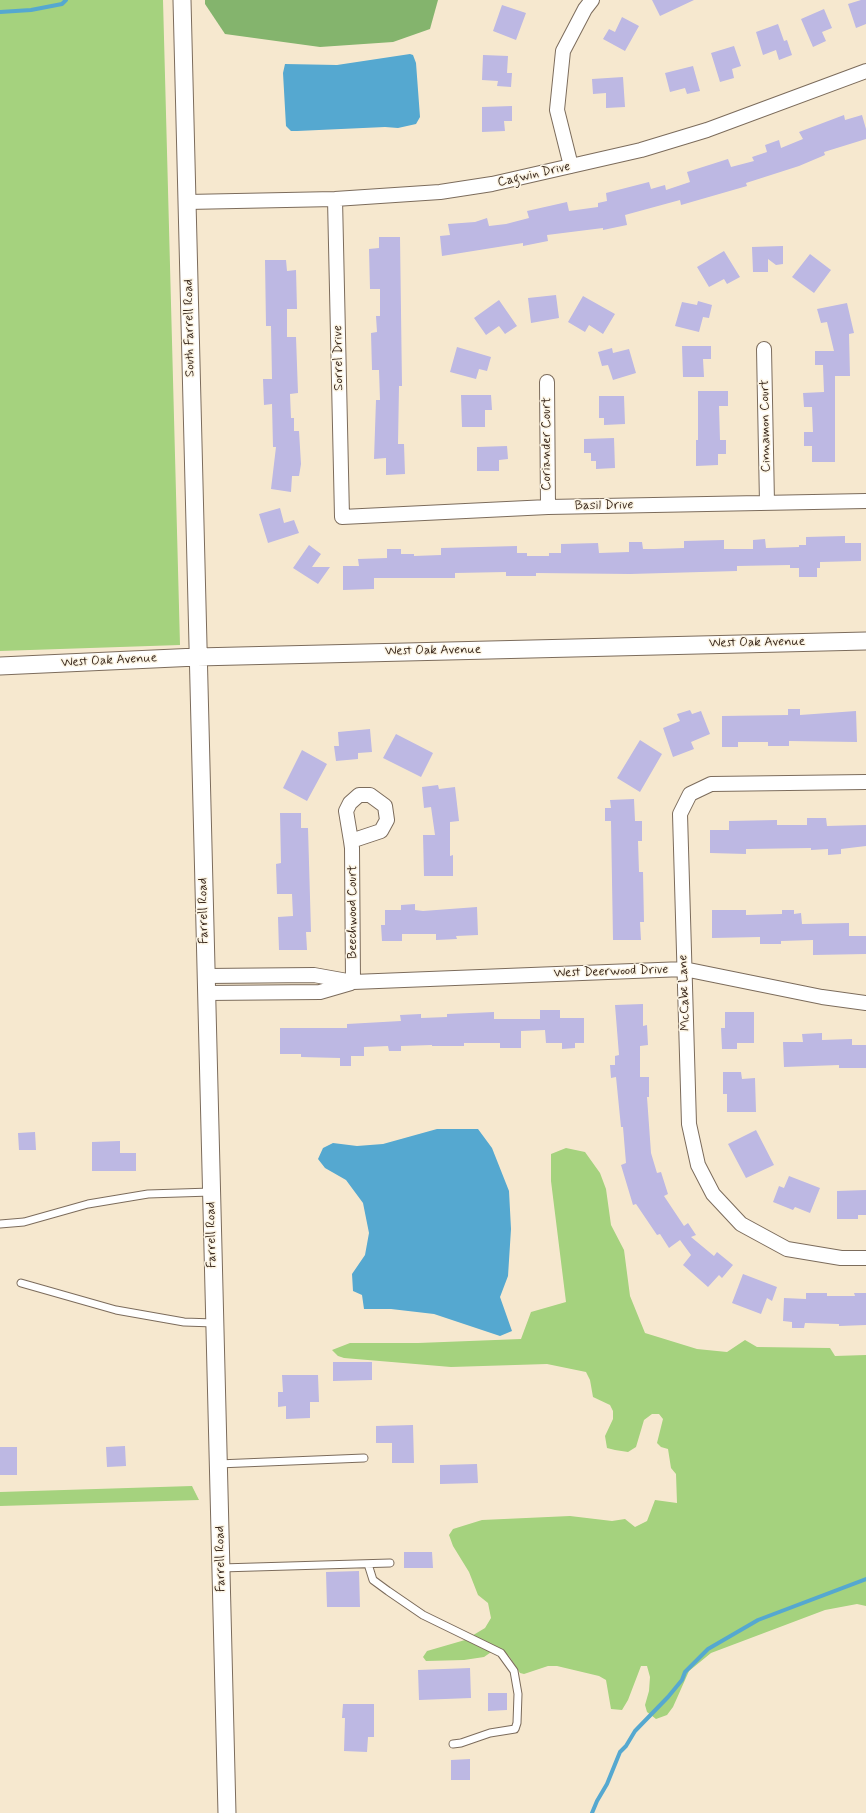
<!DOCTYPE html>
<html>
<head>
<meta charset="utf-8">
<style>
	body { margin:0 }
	canvas { display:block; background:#f6e8cf }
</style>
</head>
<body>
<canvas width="866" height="1813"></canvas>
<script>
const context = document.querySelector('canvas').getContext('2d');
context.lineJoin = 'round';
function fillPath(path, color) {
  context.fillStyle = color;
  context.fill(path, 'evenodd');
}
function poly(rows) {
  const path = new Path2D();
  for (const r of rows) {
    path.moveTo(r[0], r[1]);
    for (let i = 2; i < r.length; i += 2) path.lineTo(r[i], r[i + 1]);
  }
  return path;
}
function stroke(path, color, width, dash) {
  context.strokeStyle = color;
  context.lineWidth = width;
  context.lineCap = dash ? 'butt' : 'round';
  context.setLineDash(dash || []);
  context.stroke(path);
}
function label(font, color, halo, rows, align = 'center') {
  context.font = font + ' Mynerve,sans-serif';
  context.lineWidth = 3;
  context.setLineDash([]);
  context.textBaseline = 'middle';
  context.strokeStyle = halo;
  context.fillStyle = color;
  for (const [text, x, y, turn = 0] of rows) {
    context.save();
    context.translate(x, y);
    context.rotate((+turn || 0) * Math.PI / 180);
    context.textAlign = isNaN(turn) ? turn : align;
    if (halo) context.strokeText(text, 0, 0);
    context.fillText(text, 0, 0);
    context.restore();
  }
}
const green = poly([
	[0,0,163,0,180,645,0,651],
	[566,1148,585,1152,600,1173,606,1189,611,1225,624,1250,630,1296,645,1333,697,1349,727,1352,745,1340,757,1347,830,1348,835,1356,866,1355,866,1606,857,1604,825,1610,711,1653,689,1671,673,1707,667,1715,656,1719,647,1712,645,1705,649,1691,650,1677,647,1666,641,1666,628,1700,622,1710,611,1709,606,1680,599,1676,557,1666,548,1666,524,1674,520,1673,509,1656,497,1648,484,1657,464,1660,426,1661,423,1657,427,1651,465,1640,485,1628,491,1618,488,1603,478,1595,469,1572,453,1546,449,1535,453,1529,482,1520,570,1516,612,1521,625,1519,635,1527,647,1521,655,1500,677,1503,676,1474,671,1468,668,1449,661,1447,657,1443,663,1419,659,1414,652,1414,644,1420,636,1447,628,1452,615,1450,607,1448,605,1436,613,1419,613,1411,610,1405,593,1397,590,1380,586,1372,547,1364,451,1367,344,1358,338,1356,332,1350,350,1343,418,1343,521,1339,531,1312,566,1302,551,1181,551,1154],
	[192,1486,199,1500,0,1506,0,1492]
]);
const forest = poly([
	[205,0,438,0,430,29,393,42,320,47,225,34,205,4]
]);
const water = poly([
	[410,54,413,55,416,63,420,117,416,124,398,128,385,127,297,131,291,131,286,126,283,73,285,64,337,65],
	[437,1129,478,1129,492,1148,509,1191,511,1229,508,1276,500,1297,512,1331,500,1336,434,1314,391,1309,364,1309,362,1295,353,1291,352,1274,365,1255,369,1233,363,1203,346,1180,325,1168,318,1159,323,1148,333,1143,357,1146,383,1144]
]);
const stream = poly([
	[0,12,31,10,62,4,66,0],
	[592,1813,597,1801,607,1784,620,1752,626,1746,635,1731,668,1697,682,1680,685,1672,708,1649,758,1620,866,1579]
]);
const building = poly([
	[652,0,694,0,660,16],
	[861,0,866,0,866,24,856,28,848,4],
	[502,5,526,13,516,40,493,31],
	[824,9,832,28,822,32,826,41,813,47,801,19],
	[622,17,639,26,625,51,603,39,609,29,615,32],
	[778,24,784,41,787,40,792,55,779,60,776,50,763,55,756,32],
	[734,46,741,66,732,69,734,78,720,82,711,53],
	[483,55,508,56,507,73,512,73,511,87,497,86,498,81,482,80],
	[693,66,700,91,687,94,685,88,670,92,665,73],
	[623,77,625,107,606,108,606,93,593,94,592,79],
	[512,106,512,121,504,121,505,131,482,132,482,107],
	[844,115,845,120,862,115,866,129,866,139,824,152,825,155,799,166,746,183,747,186,681,205,680,200,625,215,627,225,603,230,603,228,547,235,548,241,523,246,523,243,442,256,440,236,450,235,448,224,475,222,487,218,489,226,506,224,529,218,527,211,567,202,569,211,598,207,598,203,607,201,606,193,649,182,651,189,665,185,666,190,690,182,687,172,728,159,731,167,754,161,752,157,767,152,765,145,779,140,781,148,803,139,799,132],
	[379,237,400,237,402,386,399,386,398,444,404,444,405,474,386,475,386,458,374,459,376,400,380,400,379,370,372,370,371,333,377,332,376,316,380,316,380,289,370,289,369,249,379,248],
	[783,246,783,264,776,265,768,259,768,272,753,272,752,247],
	[724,251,740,277,727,284,724,279,709,287,697,267],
	[810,254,831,270,814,293,792,277],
	[265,260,286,260,287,271,296,270,297,309,287,309,287,337,296,337,298,393,290,394,291,418,294,418,294,431,299,431,301,464,299,476,292,476,291,492,271,489,276,447,273,447,272,404,264,405,263,379,272,379,271,326,266,326],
	[556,295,559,318,531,323,528,298],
	[583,296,615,314,603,334,589,325,585,332,568,322],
	[499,300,517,326,505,334,499,326,486,335,474,318],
	[698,301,712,305,709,318,703,317,699,332,675,326,682,302,697,305],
	[847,303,854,333,849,334,850,376,835,376,835,462,812,462,812,446,804,446,804,432,813,432,812,407,804,407,803,393,824,392,823,365,815,365,815,351,834,351,827,322,821,323,817,309],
	[682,346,711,346,711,359,703,359,704,377,683,377],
	[457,347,491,357,487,371,479,369,476,379,450,372],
	[612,348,613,353,629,349,636,373,613,380,608,365,602,366,598,352],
	[698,391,728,391,728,406,719,406,720,440,726,440,726,454,718,454,718,465,696,466,696,440,698,440],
	[461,395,491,395,492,410,485,410,485,427,462,427],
	[599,396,624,396,625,424,604,425,604,418,599,418],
	[614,438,615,468,596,469,596,461,591,461,591,453,584,453,584,439],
	[507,446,508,459,499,460,499,471,477,471,477,447],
	[280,508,284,523,294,520,299,533,268,543,259,514],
	[845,536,845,543,861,543,861,561,820,562,820,568,817,568,817,577,799,577,799,568,790,568,790,565,737,566,737,571,630,574,536,573,536,576,506,576,506,572,455,573,455,578,374,578,374,589,343,590,343,566,359,566,358,559,387,558,387,549,401,549,401,554,414,554,414,556,441,555,441,548,517,546,517,553,527,553,527,556,549,556,549,553,561,553,561,544,598,543,599,553,629,552,629,542,642,542,643,549,654,549,684,548,684,541,724,540,724,549,753,549,753,540,765,539,766,548,799,547,799,545,806,545,806,537],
	[309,545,321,554,312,567,330,567,318,584,293,568],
	[788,709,800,709,800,715,856,711,857,742,789,741,789,746,768,746,768,742,738,742,738,747,722,747,722,716,788,715],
	[690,710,692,714,701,711,710,734,691,742,694,749,673,757,663,728,680,721,677,714],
	[370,729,372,752,358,753,358,759,336,761,334,746,339,746,338,732],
	[396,734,433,753,421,777,383,758],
	[640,740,662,754,640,792,617,778],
	[302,750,327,764,307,801,283,788],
	[438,785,439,789,455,787,459,821,450,822,450,856,453,855,453,876,424,876,423,835,435,835,431,807,424,808,422,787],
	[634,799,635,821,642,821,642,841,638,841,639,872,643,872,644,922,640,922,641,940,613,940,611,821,605,821,605,808,611,808,610,800],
	[280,813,301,813,301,828,308,828,311,932,306,932,307,950,279,950,278,917,293,916,292,894,277,894,276,864,281,863],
	[807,818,826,818,827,826,866,825,866,846,841,849,841,854,828,855,828,849,811,850,811,848,746,849,746,854,710,853,710,830,729,830,729,821,777,820,777,825,807,825],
	[415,904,415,910,423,911,477,907,478,935,456,936,457,939,436,940,436,934,402,934,402,941,382,941,381,925,385,925,385,910,401,910,401,905],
	[712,910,746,910,746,915,782,914,782,910,794,910,794,914,801,913,802,924,849,923,849,936,866,936,866,954,813,955,813,940,781,941,781,944,760,944,760,937,712,938],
	[643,1004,643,1026,647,1025,648,1045,640,1046,640,1077,649,1077,649,1097,647,1097,651,1153,657,1173,661,1172,668,1194,664,1196,684,1226,688,1223,696,1235,691,1237,714,1256,717,1252,733,1265,722,1278,719,1275,708,1287,683,1265,691,1255,680,1240,669,1248,660,1234,657,1235,636,1204,633,1205,621,1165,626,1163,623,1127,621,1127,616,1077,611,1078,610,1065,615,1065,615,1056,619,1055,615,1005],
	[540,1010,560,1010,560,1018,584,1018,584,1043,575,1043,575,1048,562,1049,562,1043,546,1043,545,1030,521,1031,521,1048,500,1048,500,1043,464,1043,464,1046,432,1046,432,1045,401,1046,401,1051,389,1051,388,1046,364,1047,364,1056,351,1056,351,1066,340,1066,340,1058,301,1057,301,1054,280,1054,280,1028,347,1028,347,1024,401,1021,400,1015,421,1014,421,1018,447,1017,447,1014,494,1012,494,1019,540,1019],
	[725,1012,754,1012,754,1043,737,1043,737,1049,722,1049,721,1028,725,1028],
	[822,1033,822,1040,852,1039,852,1045,866,1045,866,1068,839,1068,839,1065,784,1067,783,1042,803,1042,802,1034],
	[723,1072,741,1072,742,1079,755,1078,756,1112,727,1112,727,1094,723,1094],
	[756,1130,774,1165,746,1178,728,1144],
	[35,1132,36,1150,19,1150,18,1133],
	[120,1141,120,1153,136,1153,136,1171,92,1171,92,1142],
	[789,1176,820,1188,810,1213,795,1207,793,1210,773,1202,779,1186,784,1188],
	[866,1190,866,1215,858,1215,858,1219,837,1219,837,1191],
	[743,1274,777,1287,772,1301,767,1298,761,1314,732,1303],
	[806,1293,827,1293,827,1296,855,1296,854,1293,866,1293,866,1325,839,1326,839,1324,805,1323,804,1328,792,1328,792,1322,783,1321,784,1298,806,1299],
	[333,1362,372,1362,372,1380,333,1381],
	[282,1375,318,1375,319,1402,310,1402,310,1418,286,1419,286,1406,278,1407,278,1392,283,1392],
	[413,1425,414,1463,392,1463,392,1443,376,1443,376,1426],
	[125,1446,126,1466,107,1467,106,1447],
	[0,1447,17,1447,17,1475,0,1475],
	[477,1464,478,1483,440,1484,440,1465],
	[404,1552,432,1552,433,1568,404,1568],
	[359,1571,360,1607,327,1607,326,1572],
	[470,1668,471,1698,419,1700,418,1670],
	[488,1693,507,1693,507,1710,488,1711],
	[343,1704,374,1704,374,1737,368,1737,367,1752,344,1751,345,1718,342,1718],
	[470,1759,470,1780,451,1780,451,1760]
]);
const service = poly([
	[0,1224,24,1222,88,1204,148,1194,211,1192],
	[21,1283,116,1310,184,1322,214,1323],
	[218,1464,364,1458],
	[368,1564,373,1580,388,1591,423,1615,501,1653,514,1671,518,1694,517,1723,515,1729,490,1733,461,1743,453,1744],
	[221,1568,390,1563]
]);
const minor = poly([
	[571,166,557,110,563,51,585,9,592,0],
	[335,199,342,517,548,507,866,501],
	[187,202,335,199,440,192,492,184,641,150,707,130,866,71],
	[764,349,767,503],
	[547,382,548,507],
	[866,782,711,784,690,794,680,814,689,1124,698,1165,713,1194,741,1224,787,1249,841,1258,866,1258],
	[351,841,381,831,387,820,385,806,370,795,359,795,350,803,346,811,351,841,352,848,353,982],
	[206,976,314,975,353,982,684,969,822,997,866,1003],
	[206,993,320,992,351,983]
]);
const tertiary = poly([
	[182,0,227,1813],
	[0,666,197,657,866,641]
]);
const streetNames = [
	["Cagwin Drive",534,175,-13],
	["South Farrell Road",190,328,-91],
	["Sorrel Drive",339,358,-91],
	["Cinnamon Court",766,426,-91],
	["Coriander Court",547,444,-90],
	["Basil Drive",604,506,-1],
	["West Oak Avenue",757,643,-1],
	["West Oak Avenue",433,651,-1],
	["West Oak Avenue",109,661,-3],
	["Farrell Road",204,911,-91],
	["Beechwood Court",353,912,-90],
	["West Deerwood Drive",611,972,-2],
	["McCabe Lane",685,993,-92],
	["Farrell Road",212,1235,-91],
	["Farrell Road",221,1559,-91]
];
fillPath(green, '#a5d27e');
fillPath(forest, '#84b46d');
fillPath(water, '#55a8d0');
stroke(stream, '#55a8d0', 4);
fillPath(building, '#bdb8e3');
stroke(service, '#7c6c5c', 9);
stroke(minor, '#7c6c5c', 16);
stroke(tertiary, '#7c6c5c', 19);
stroke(service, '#fff', 7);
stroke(minor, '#fff', 14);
stroke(tertiary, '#fff', 17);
label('13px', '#3b2a1e', '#fcf5e5', streetNames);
</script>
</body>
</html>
